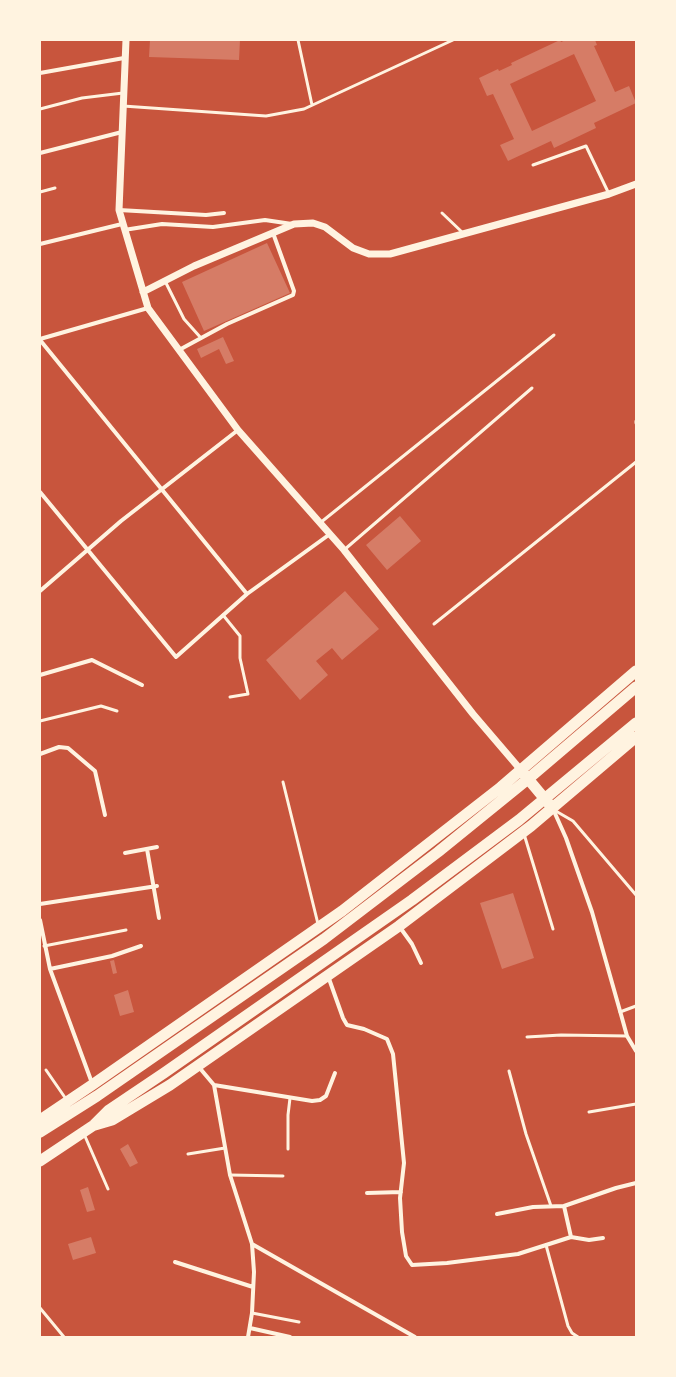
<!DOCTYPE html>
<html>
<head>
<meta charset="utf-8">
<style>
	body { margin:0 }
	#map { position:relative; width:676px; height:1377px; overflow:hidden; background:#c8553d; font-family:"Alegreya Sans",sans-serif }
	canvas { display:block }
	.frame { position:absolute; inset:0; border:41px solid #fff3e0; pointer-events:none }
</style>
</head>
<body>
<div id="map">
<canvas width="676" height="1377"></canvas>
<div class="frame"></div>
</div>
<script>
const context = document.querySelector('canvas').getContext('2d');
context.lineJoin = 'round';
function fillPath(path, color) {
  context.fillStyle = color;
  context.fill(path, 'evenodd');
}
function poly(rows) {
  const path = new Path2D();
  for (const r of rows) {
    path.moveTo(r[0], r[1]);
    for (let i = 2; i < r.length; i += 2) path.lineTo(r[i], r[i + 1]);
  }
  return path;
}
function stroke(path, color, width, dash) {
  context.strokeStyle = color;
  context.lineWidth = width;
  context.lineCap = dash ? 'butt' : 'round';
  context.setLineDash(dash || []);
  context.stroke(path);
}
const building = poly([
	[150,40,240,40,239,60,149,57],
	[560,40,561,42,566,40,595,40,597,45,594,46,615,92,629,86,636,103,594,123,596,128,554,148,551,141,508,161,500,145,514,139,493,94,487,96,479,78,498,69,499,71,512,65,511,63],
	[574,54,596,101,532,131,510,84],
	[267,243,290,293,204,331,182,282],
	[223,337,234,361,226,364,219,349,201,358,197,349],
	[400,516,421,541,387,570,366,545],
	[345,591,379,629,342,660,332,648,316,661,328,675,300,700,266,660],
	[513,893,534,958,502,969,480,903],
	[114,960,117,973,113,974,110,961],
	[128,990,134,1012,120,1016,114,995],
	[128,1144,138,1163,130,1167,120,1149],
	[88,1187,95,1210,87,1212,80,1190],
	[91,1237,96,1253,73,1260,68,1244]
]);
const service = poly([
	[298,40,312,105],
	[123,106,266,116,304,109,453,40],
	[40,109,82,98,123,93],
	[533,165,586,146,609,194],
	[40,192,55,188],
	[442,213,463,233],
	[165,281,184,319,201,338],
	[636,421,636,423],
	[320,523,554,335],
	[344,550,532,388],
	[223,615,240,636,240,658,248,694,230,697],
	[434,624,636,462],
	[40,721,101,706,117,711],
	[283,782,318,924],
	[554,810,573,821,636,895],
	[524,834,553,929],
	[44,946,126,930],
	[620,1012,636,1006],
	[527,1037,561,1035,627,1036],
	[46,1070,66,1099],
	[509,1071,526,1134,551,1206],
	[589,1112,636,1104],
	[84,1134,108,1189],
	[288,1149,288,1115,290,1098],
	[188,1154,225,1148],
	[230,1175,283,1176],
	[546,1245,568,1326,572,1333,578,1337],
	[40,1308,64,1337],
	[252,1313,299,1322]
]);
const minor = poly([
	[40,73,124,58],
	[40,153,122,132],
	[119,210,206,215,224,213],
	[124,230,162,224,213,227,265,220,292,224],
	[40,244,122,224],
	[40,339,148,308],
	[40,340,247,594],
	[179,350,227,324,293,295,294,291,273,233],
	[40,492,176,657,247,594,330,534],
	[40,591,121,521,238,430],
	[40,675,92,660,142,685],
	[40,754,59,747,68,748,95,771,105,815],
	[553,809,566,838,592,912,622,1018,627,1036,636,1051],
	[147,849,159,918],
	[125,853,157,847],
	[40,904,157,886],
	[40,920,50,969,92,1083],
	[399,926,412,944,421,963],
	[50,969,112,956,141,946],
	[328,976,343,1018,347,1025,364,1029,387,1039,393,1054,404,1163,400,1198,402,1232,406,1256,412,1265,447,1263,518,1254,571,1237,564,1206,616,1188,636,1183],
	[198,1066,214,1085,230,1175,252,1244,254,1272,252,1313,248,1337],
	[214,1085,312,1101,320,1100,326,1096,335,1073],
	[367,1193,401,1192],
	[497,1214,533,1207,564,1206],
	[571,1237,589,1240,603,1238],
	[252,1244,415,1337],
	[175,1262,253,1287],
	[250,1328,290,1337]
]);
const tertiary = poly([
	[126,40,119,210,148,308,238,430,344,550,473,714,520,769],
	[143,292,194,266,294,224,313,223,325,227,353,248,369,254,390,254,609,194,636,184]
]);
const trunk = poly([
	[524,774,549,804],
	[40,1120,92,1085,342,911,501,787,636,671],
	[95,1125,112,1120,170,1085,399,926,531,826,636,737],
	[40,1132,97,1096,324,939,438,852,528,779,636,687],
	[40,1161,94,1125,109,1110,164,1073,412,900,519,820,636,723]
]);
fillPath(building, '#d67c66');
stroke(service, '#fff3e0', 3);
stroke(minor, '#fff3e0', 4);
stroke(tertiary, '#fff3e0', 7);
stroke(trunk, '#fff3e0', 11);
</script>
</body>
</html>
